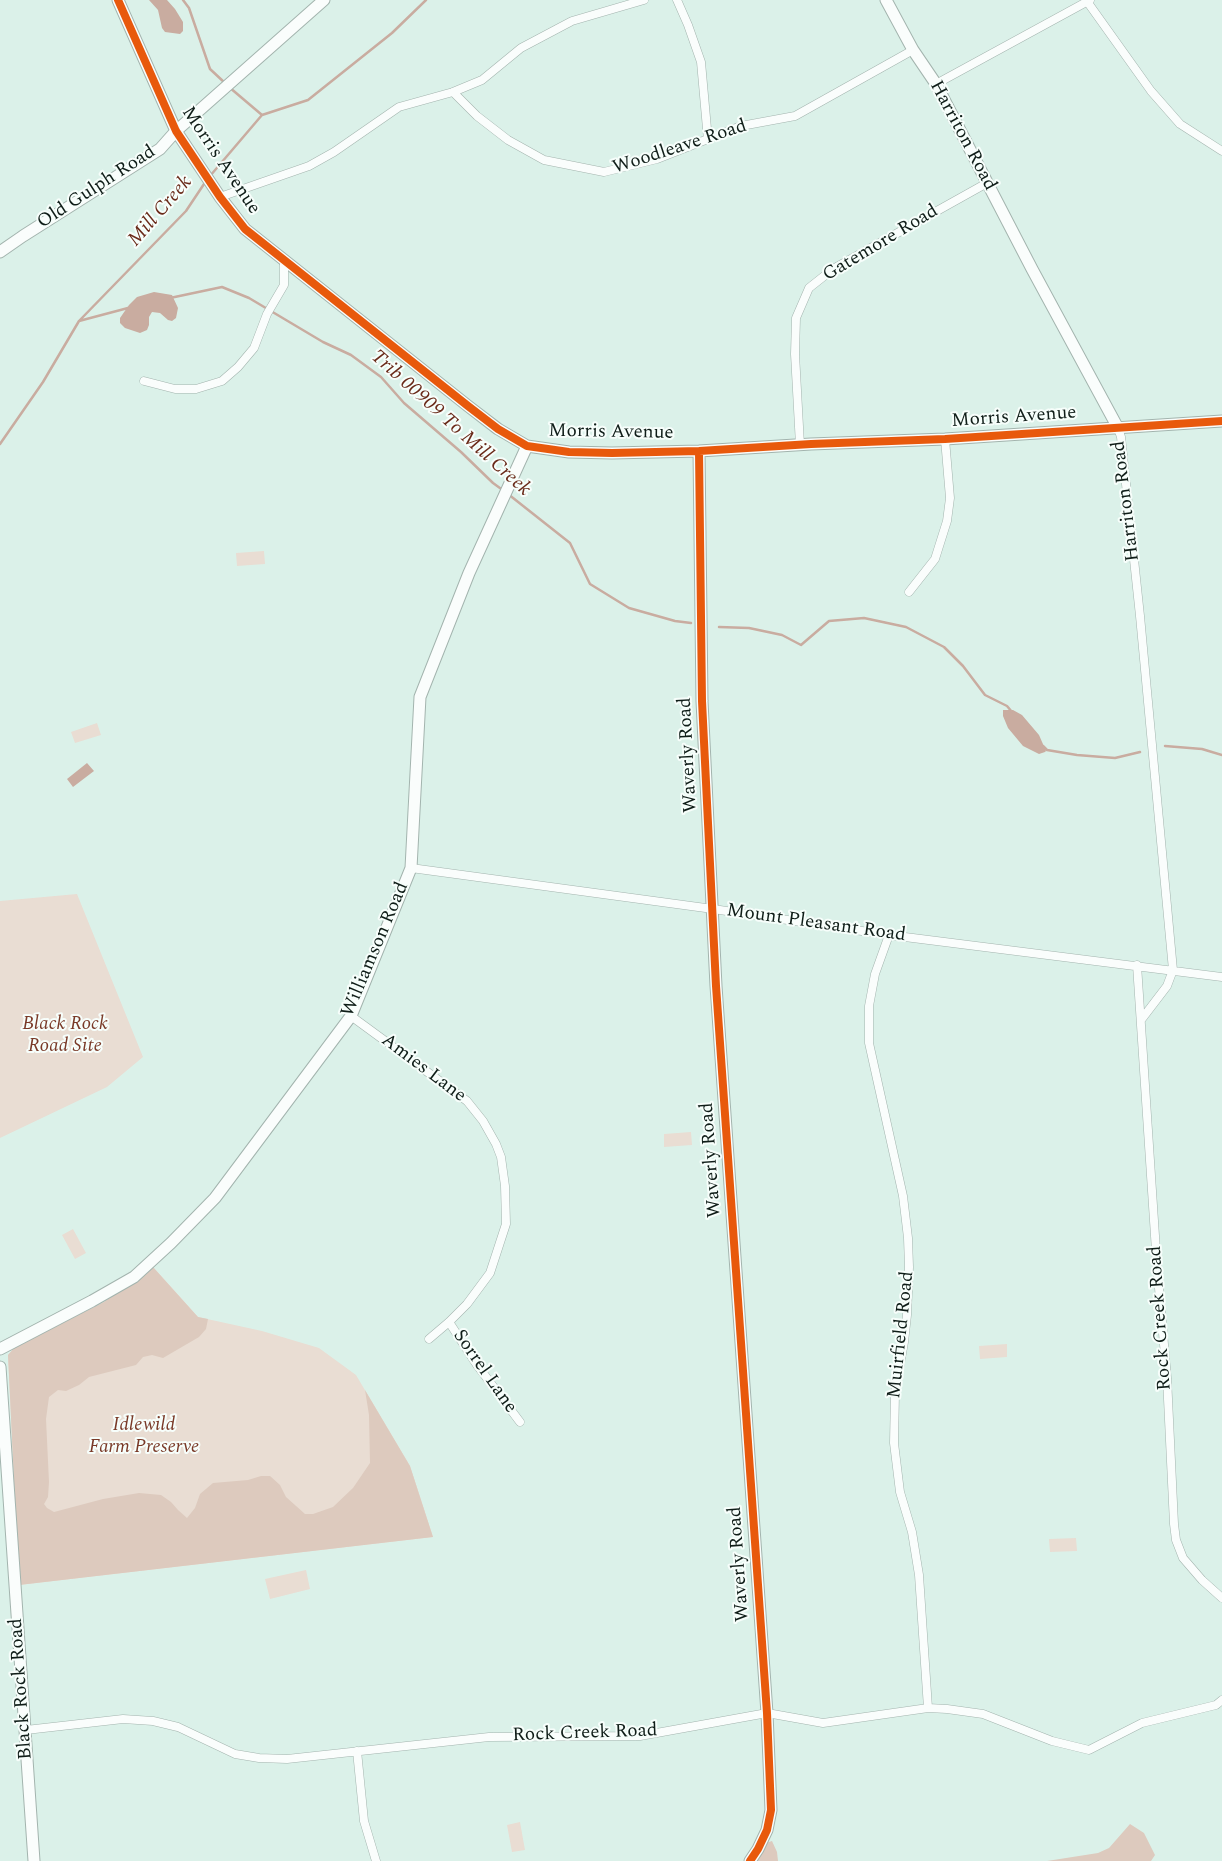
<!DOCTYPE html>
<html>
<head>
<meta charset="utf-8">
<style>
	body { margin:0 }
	canvas { display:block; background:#dbf1e9 }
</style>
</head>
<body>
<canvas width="1222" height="1861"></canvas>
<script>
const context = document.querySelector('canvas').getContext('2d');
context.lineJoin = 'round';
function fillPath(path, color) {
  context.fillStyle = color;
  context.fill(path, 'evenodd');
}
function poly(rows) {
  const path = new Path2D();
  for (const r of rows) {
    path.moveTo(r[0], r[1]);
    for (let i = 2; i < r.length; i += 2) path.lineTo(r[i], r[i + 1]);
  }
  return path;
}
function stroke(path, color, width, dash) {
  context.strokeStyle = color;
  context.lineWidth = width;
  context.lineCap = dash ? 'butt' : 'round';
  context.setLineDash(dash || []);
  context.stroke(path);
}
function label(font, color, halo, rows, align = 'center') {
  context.font = font + ' Spectral,serif';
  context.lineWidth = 4;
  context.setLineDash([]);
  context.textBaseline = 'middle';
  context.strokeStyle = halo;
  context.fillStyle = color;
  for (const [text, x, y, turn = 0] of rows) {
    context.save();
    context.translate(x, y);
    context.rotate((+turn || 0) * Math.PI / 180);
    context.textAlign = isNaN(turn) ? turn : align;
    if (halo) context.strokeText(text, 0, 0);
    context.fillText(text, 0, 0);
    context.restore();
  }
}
const green = poly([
	[264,551,265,564,237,566,236,553],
	[97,723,101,735,75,743,71,732],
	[77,894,143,1057,107,1087,0,1138,0,901],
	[691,1132,692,1145,664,1147,664,1134],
	[73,1229,86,1253,75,1259,62,1235],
	[153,1267,198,1317,262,1331,319,1348,356,1375,410,1466,433,1537,19,1585,8,1355,14,1348,104,1302],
	[1007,1344,1007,1357,980,1359,979,1346],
	[1076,1538,1077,1551,1050,1552,1049,1539],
	[306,1570,310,1589,270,1599,265,1579],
	[520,1822,525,1850,512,1852,507,1825]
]);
const forest = poly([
	[153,1267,198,1317,208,1319,206,1329,199,1337,163,1358,152,1355,143,1357,136,1365,89,1377,79,1385,66,1391,58,1390,49,1397,46,1419,49,1482,48,1497,44,1504,47,1508,54,1512,103,1499,139,1493,161,1495,171,1502,178,1510,187,1518,195,1508,200,1494,213,1483,248,1480,261,1476,270,1476,280,1485,286,1497,305,1514,313,1514,333,1507,353,1488,370,1463,369,1415,365,1390,410,1466,433,1537,19,1585,8,1355,14,1348,104,1302],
	[1130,1824,1144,1833,1155,1855,1151,1861,1047,1861,1098,1853,1109,1848],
	[772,1841,777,1852,778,1861,757,1861,766,1843]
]);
const water = poly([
	[149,0,167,0,175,9,183,22,183,31,180,34,165,32,162,28,158,10],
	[154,292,172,295,178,308,176,318,172,321,168,320,160,313,152,312,149,317,149,325,147,330,140,333,125,328,120,323,120,318,129,305,137,297],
	[1003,710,1013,710,1022,715,1039,735,1046,751,1045,752,1039,754,1023,746,1008,728,1003,716],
	[87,763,94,771,73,787,67,779]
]);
const stream = poly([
	[183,0,189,8,210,69,225,83],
	[229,87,262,115],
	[210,176,262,115,308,100,392,33,426,0],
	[170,298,222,287,249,298,323,342,351,355,381,377,404,403,461,452,493,483,504,491],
	[79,321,128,308],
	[0,444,43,382,79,321,186,211,206,181],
	[508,494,570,543,590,584,629,608,675,621,691,623],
	[719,627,749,628,782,635,801,645,829,621,864,618,906,627,944,647,963,666,985,695,1007,706,1012,712],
	[1043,746,1047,750,1077,755,1115,758,1140,752],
	[1165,746,1202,749,1222,755]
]);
const street = poly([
	[677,0,688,25,701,62,708,140],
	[1086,0,1151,91,1180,124,1222,151],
	[936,84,1090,0],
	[453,92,477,116,508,140,544,160,604,172,657,159,741,126,795,116,913,50],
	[220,197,309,166,334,152,399,107,453,92,482,80,521,48,572,21,644,0],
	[144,381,175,389,196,389,222,381,238,367,254,348,267,314,284,285,284,259],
	[1118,428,1121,437,1140,616,1173,970,1167,986,1141,1020],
	[800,445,795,354,796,318,809,288,833,269,987,183],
	[909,592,935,559,947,521,950,498,945,439],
	[411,868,713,909,889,935,1222,977],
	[889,935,875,974,869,1006,869,1043,903,1196,908,1238,909,1267,907,1315,904,1342,895,1393,894,1443,900,1492,912,1532,919,1575,928,1708],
	[1137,965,1157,1266,1167,1378,1174,1524,1176,1540,1183,1558,1202,1580,1222,1598],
	[351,1016,467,1101,483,1121,496,1144,501,1157,505,1186,506,1224,490,1273,467,1304,449,1322,429,1339],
	[449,1322,477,1365,520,1422],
	[26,1730,123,1719,153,1721,178,1727,235,1754,259,1758,287,1759,489,1737,640,1736,767,1713,823,1723,928,1708,947,1709,983,1714,1052,1741,1089,1750,1142,1723,1216,1705,1222,1700],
	[357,1751,364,1821,376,1861]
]);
const secondary = poly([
	[118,0,176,131,220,197,245,229,468,406,498,429,527,446,569,452,612,453,699,451,811,444,945,439,1222,421],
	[886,0,913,50,936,84,1032,269,1118,428],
	[0,252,23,236,160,149,176,131,324,0],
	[699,451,702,701,716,986,767,1713,770,1786,771,1810,767,1830,758,1849,750,1861],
	[0,1349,92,1301,134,1277,171,1243,215,1198,351,1016,411,868,420,697,469,573,527,446],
	[0,1367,34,1861]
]);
const cycleway = poly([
	[118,0,176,131,220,197,245,229,468,406,498,429,527,446,569,452,612,453,699,451,811,444,945,439,1222,421],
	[699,451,702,701,716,986,767,1713,770,1786,771,1810,767,1830,758,1849,750,1861]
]);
const streetNames = [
	["Harriton Road",962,136,62],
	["Woodleave Road",680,148,-18],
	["Morris Avenue",220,161,56],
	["Old Gulph Road",97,188,-33],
	["Gatemore Road",881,244,-31],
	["Morris Avenue",1014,418,-4],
	["Morris Avenue",611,433,1],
	["Harriton Road",1127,501,-97],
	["Waverly Road",689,755,-93],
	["Mount Pleasant Road",816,924,8],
	["Williamson Road",376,950,-67],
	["Amies Lane",423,1069,37],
	["Waverly Road",712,1160,-94],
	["Rock Creek Road",1161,1318,-94],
	["Muirfield Road",902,1335,-84],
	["Sorrel Lane",484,1372,55],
	["Waverly Road",740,1564,-94],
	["Black Rock Road",22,1689,-94],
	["Rock Creek Road",585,1734,-2]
];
const parkNames = [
	["Black Rock",65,1025],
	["Road Site",65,1047],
	["Idlewild",144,1426],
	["Farm Preserve",144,1448]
];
const waterNames = [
	["Mill Creek",161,212,-49],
	["Trib 00909 To Mill Creek",450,424,42]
];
fillPath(green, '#e9ddd3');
fillPath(forest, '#ddcabe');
fillPath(water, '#c9aca0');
stroke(stream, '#c9aca0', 2.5);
stroke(street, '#a3b4ae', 9);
stroke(secondary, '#a3b4ae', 13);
stroke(street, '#fafdfc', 8);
stroke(secondary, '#fafdfc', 11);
stroke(cycleway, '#e8590c', 8);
label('19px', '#0f1d18', '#f7fefb', streetNames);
label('italic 19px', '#793927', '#f7fefb', parkNames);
label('italic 20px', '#6a2b1a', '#f7fefb', waterNames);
</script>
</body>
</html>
